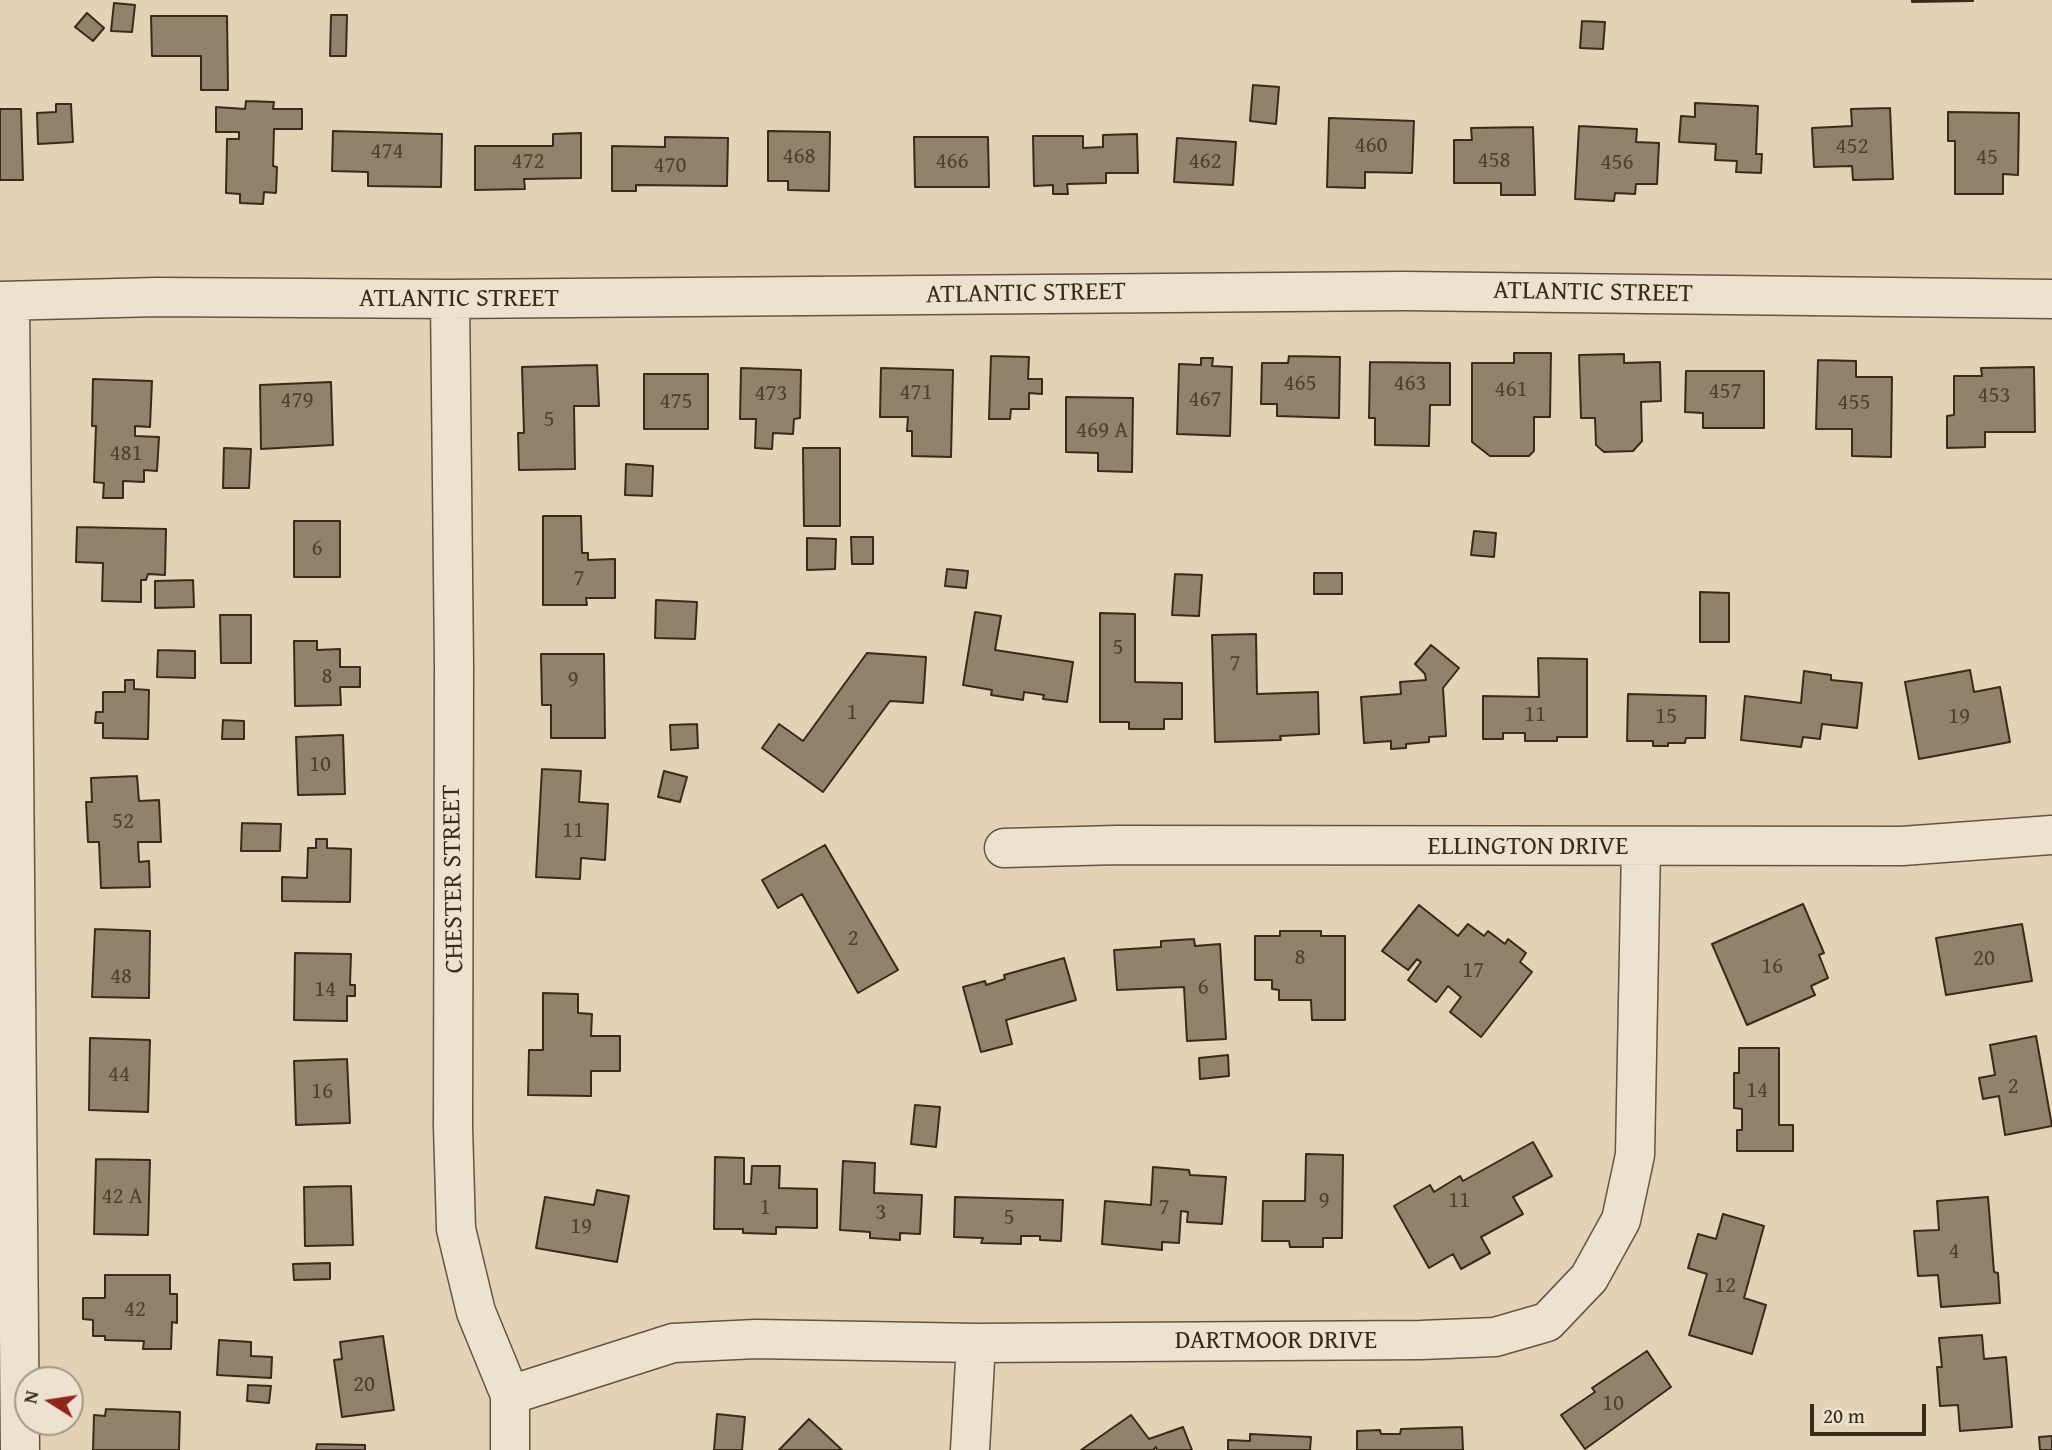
<!DOCTYPE html>
<html>
<head>
<meta charset="utf-8">
<style>
	body { margin:0 }
	#map { position:relative; width:2052px; height:1450px; overflow:hidden; background:#e3d2b6; font-family:"Gentium Book Plus",serif }
	canvas { display:block }
	.north { position:absolute; left:14px; top:1366px; width:70px; height:70px; box-sizing:border-box; background:#ede2d0; border:2px solid #a59887; border-radius:50%; rotate:282deg; font-size:19px; font-weight:700; line-height:28px; text-align:center; color:#3a2a1a }
	.north::after { content:''; display:block; margin:auto; width:24px; height:32px; background:#8f2418; clip-path:polygon(50% 0,100% 100%,50% 72%,0 100%) }
	.scale { position:absolute; left:1810px; top:1404px; width:116px; height:32px; box-sizing:border-box; border:4px solid #3a2a1a; border-top:0; padding-left:9px; font-size:21px; line-height:24px; white-space:nowrap; color:#3a2a1a; -webkit-text-stroke:5px #ede2d0; paint-order:stroke }
</style>
</head>
<body>
<div id="map">
<canvas width="2052" height="1450"></canvas>
<div class="north">N</div>
<div class="scale">20 m</div>
</div>
<script>
const context = document.querySelector('canvas').getContext('2d');
context.lineJoin = 'round';
function fillPath(path, color) {
  context.fillStyle = color;
  context.fill(path, 'evenodd');
}
function poly(rows) {
  const path = new Path2D();
  for (const r of rows) {
    path.moveTo(r[0], r[1]);
    for (let i = 2; i < r.length; i += 2) path.lineTo(r[i], r[i + 1]);
  }
  return path;
}
function stroke(path, color, width, dash) {
  context.strokeStyle = color;
  context.lineWidth = width;
  context.lineCap = dash ? 'butt' : 'round';
  context.setLineDash(dash || []);
  context.stroke(path);
}
function label(font, color, halo, rows, align = 'center') {
  context.font = font + ' "Gentium Book Plus",serif';
  context.lineWidth = 7;
  context.setLineDash([]);
  context.textBaseline = 'middle';
  context.strokeStyle = halo;
  context.fillStyle = color;
  for (const [text, x, y, turn = 0] of rows) {
    context.save();
    context.translate(x, y);
    context.rotate((+turn || 0) * Math.PI / 180);
    context.textAlign = isNaN(turn) ? turn : align;
    if (halo) context.strokeText(text, 0, 0);
    context.fillText(text, 0, 0);
    context.restore();
  }
}
const building = poly([
	[1912,0,1973,0,1973,1,1912,2,1912,0],
	[114,3,135,5,132,32,111,31,114,3],
	[87,13,104,28,93,41,75,27,87,13],
	[331,15,347,15,346,56,330,56,331,15],
	[151,16,227,16,228,90,201,90,201,56,152,56,151,16],
	[1582,21,1605,22,1603,49,1580,48,1582,21],
	[1253,85,1279,87,1276,124,1250,121,1253,85],
	[246,101,274,102,273,109,302,109,302,129,274,129,273,166,277,167,276,193,264,192,263,204,240,203,240,194,226,193,227,139,239,139,239,132,216,132,216,107,245,109,246,101],
	[1695,103,1758,106,1756,154,1762,154,1761,173,1736,172,1737,161,1715,160,1716,144,1679,142,1681,116,1695,117,1695,103],
	[56,104,71,104,73,142,38,144,37,113,56,112,56,104],
	[1890,108,1893,179,1853,180,1852,166,1814,167,1812,128,1852,126,1851,109,1890,108],
	[0,109,21,109,23,180,0,180,0,109],
	[1948,112,2019,113,2018,175,2003,174,2003,194,1955,194,1955,141,1948,141,1948,112],
	[1329,118,1414,121,1412,173,1365,172,1365,188,1327,187,1329,118],
	[1579,126,1637,129,1636,142,1659,143,1657,184,1636,184,1635,194,1615,193,1614,201,1575,199,1579,126],
	[1533,127,1535,195,1501,195,1501,183,1454,183,1454,140,1472,140,1471,128,1533,127],
	[333,131,442,134,441,187,368,186,368,172,332,171,333,131],
	[768,131,830,132,829,191,788,190,788,181,768,181,768,131],
	[581,133,581,178,524,179,525,189,475,190,475,146,553,146,553,134,581,133],
	[1137,134,1138,173,1106,173,1106,183,1067,184,1068,194,1053,194,1053,185,1034,186,1033,136,1083,136,1083,148,1103,147,1103,135,1137,134],
	[665,137,728,138,727,186,636,185,636,191,612,191,612,146,665,147,665,137],
	[914,137,988,137,989,187,915,187,914,137],
	[1177,138,1236,142,1233,185,1174,182,1177,138],
	[1514,353,1551,353,1550,417,1534,417,1534,451,1529,456,1490,456,1472,442,1472,363,1514,363,1514,353],
	[1624,354,1624,363,1660,362,1661,401,1641,402,1642,441,1633,451,1604,452,1596,445,1595,418,1581,418,1579,355,1624,354],
	[991,356,1029,357,1028,379,1042,379,1042,394,1029,393,1029,409,1011,409,1010,419,989,419,991,356],
	[1289,356,1340,357,1339,418,1277,416,1277,404,1261,404,1262,363,1288,363,1289,356],
	[1201,358,1213,358,1212,366,1232,367,1230,436,1177,434,1179,364,1201,365,1201,358],
	[1818,360,1856,361,1856,377,1892,377,1891,457,1852,456,1852,429,1816,429,1818,360],
	[1370,362,1450,363,1450,405,1430,405,1429,446,1375,445,1375,418,1369,418,1370,362],
	[597,365,599,406,574,406,575,469,519,470,518,433,524,433,522,367,597,365],
	[2034,367,2035,432,1985,432,1985,447,1947,448,1947,416,1954,415,1954,376,1982,376,1981,368,2034,367],
	[741,368,801,370,800,418,794,419,793,434,773,433,772,449,755,448,756,419,740,419,741,368],
	[881,368,953,370,951,457,912,456,912,431,907,431,908,417,880,417,881,368],
	[1686,371,1764,371,1764,428,1703,428,1703,413,1685,412,1686,371],
	[644,374,708,374,708,429,644,429,644,374],
	[93,379,152,381,150,427,135,426,135,436,159,437,157,471,144,470,144,482,123,481,123,498,103,498,104,483,94,482,96,426,92,426,93,379],
	[331,382,333,445,261,449,260,385,331,382],
	[1066,397,1133,398,1132,472,1098,471,1098,453,1066,452,1066,397],
	[224,448,251,449,249,488,223,488,224,448],
	[803,448,840,448,840,526,804,526,803,448],
	[626,464,653,466,652,496,625,495,626,464],
	[543,516,581,516,582,553,588,553,588,560,615,559,615,598,586,598,587,605,543,605,543,516],
	[294,521,340,521,340,577,294,577,294,521],
	[77,527,166,529,165,575,148,574,146,580,141,580,141,602,102,601,103,563,76,562,77,527],
	[1474,531,1496,533,1494,557,1471,555,1474,531],
	[851,537,873,537,873,564,852,564,851,537],
	[807,538,836,539,835,569,807,570,807,538],
	[947,569,968,571,966,588,945,586,947,569],
	[1314,573,1342,573,1342,594,1314,594,1314,573],
	[1175,574,1202,575,1199,616,1172,615,1175,574],
	[193,580,194,607,155,608,155,581,193,580],
	[1700,592,1729,593,1729,642,1700,642,1700,592],
	[656,600,697,602,695,639,655,638,656,600],
	[975,612,1001,616,995,650,1073,662,1067,702,1043,699,1044,695,1024,692,1023,700,991,695,992,690,963,685,975,612],
	[1100,613,1135,614,1135,682,1182,683,1182,719,1164,719,1164,729,1129,729,1129,722,1100,722,1100,613],
	[220,615,251,615,251,663,221,663,220,615],
	[1256,634,1257,694,1318,692,1319,734,1280,736,1281,740,1215,742,1212,635,1256,634],
	[294,641,317,641,317,650,340,649,340,667,360,667,360,687,340,687,341,705,295,706,294,641],
	[1431,645,1459,668,1443,688,1446,736,1429,737,1429,742,1406,744,1406,748,1391,749,1391,741,1364,743,1361,697,1401,694,1400,682,1426,680,1425,674,1415,664,1431,645],
	[158,650,195,651,195,678,157,677,158,650],
	[867,653,926,657,923,703,890,701,823,792,762,748,779,724,803,741,867,653],
	[541,654,604,654,605,738,551,738,551,705,542,705,541,654],
	[1538,658,1587,659,1587,737,1557,737,1557,741,1525,741,1525,733,1503,733,1503,739,1483,739,1483,696,1539,697,1538,658],
	[1970,670,1974,692,2000,687,2010,742,1919,759,1905,682,1970,670],
	[1804,671,1831,675,1831,680,1862,683,1857,728,1822,724,1820,739,1803,737,1801,747,1741,740,1745,696,1801,703,1804,671],
	[125,680,134,680,134,689,149,690,148,739,103,738,103,723,95,723,96,712,103,712,103,692,125,692,125,680],
	[1628,694,1706,696,1705,738,1686,738,1685,743,1668,743,1668,746,1653,746,1653,741,1627,741,1628,694],
	[223,720,244,721,244,739,222,739,223,720],
	[697,724,698,748,671,750,670,725,697,724],
	[343,735,345,794,298,795,296,737,343,735],
	[542,769,581,771,579,802,608,804,605,860,581,858,580,879,536,877,542,769],
	[664,771,687,777,680,802,658,797,664,771],
	[137,776,139,801,159,800,161,842,138,842,139,862,149,861,150,887,101,888,99,842,88,842,86,802,92,802,91,778,137,776],
	[242,823,281,824,280,851,241,851,242,823],
	[316,839,327,839,327,848,351,849,350,902,282,901,282,877,307,878,308,848,316,848,316,839],
	[825,845,898,970,858,993,802,894,778,908,762,880,825,845],
	[1803,904,1824,953,1819,955,1828,978,1811,986,1815,995,1747,1025,1712,944,1803,904],
	[1419,905,1458,936,1468,924,1484,936,1488,931,1505,944,1508,939,1526,953,1520,962,1532,972,1481,1037,1450,1012,1461,997,1448,986,1436,1002,1408,980,1421,962,1417,959,1408,970,1382,951,1419,905],
	[2022,924,2032,981,1946,995,1936,938,2022,924],
	[95,929,150,931,149,998,92,997,95,929],
	[1280,931,1321,931,1321,936,1345,936,1345,1020,1312,1020,1311,1000,1279,1000,1279,990,1272,989,1272,980,1255,980,1255,936,1280,936,1280,931],
	[1194,939,1195,946,1220,944,1226,1039,1187,1041,1184,987,1117,990,1114,950,1161,947,1161,941,1194,939],
	[295,953,351,954,350,985,355,985,355,996,347,996,347,1021,294,1020,295,953],
	[1064,958,1076,1000,1006,1020,1012,1044,981,1052,963,987,985,981,986,985,1005,979,1004,975,1064,958],
	[543,993,578,994,578,1013,592,1014,591,1036,620,1036,620,1071,591,1071,591,1096,528,1095,529,1050,543,1050,543,993],
	[2036,1036,2052,1126,2005,1135,1999,1096,1983,1099,1979,1078,1995,1075,1990,1045,2036,1036],
	[90,1038,150,1040,148,1112,89,1110,90,1038],
	[1739,1048,1779,1048,1779,1125,1793,1125,1793,1151,1737,1151,1737,1130,1742,1130,1742,1109,1734,1108,1734,1073,1739,1073,1739,1048],
	[1228,1055,1229,1076,1200,1079,1199,1058,1228,1055],
	[347,1059,350,1123,296,1125,294,1061,347,1059],
	[915,1105,940,1107,936,1147,911,1144,915,1105],
	[1533,1142,1552,1176,1513,1197,1523,1214,1481,1237,1490,1253,1461,1269,1453,1254,1429,1268,1394,1206,1430,1185,1434,1192,1460,1176,1463,1181,1533,1142],
	[1306,1154,1343,1155,1342,1238,1323,1238,1323,1247,1290,1247,1289,1241,1262,1241,1263,1201,1305,1201,1306,1154],
	[715,1157,744,1158,744,1184,751,1184,752,1166,780,1166,779,1188,817,1189,817,1228,776,1227,776,1234,743,1233,743,1229,714,1229,715,1157],
	[96,1159,150,1160,148,1235,94,1234,96,1159],
	[843,1161,875,1163,874,1193,922,1195,920,1234,900,1233,900,1240,870,1238,870,1232,840,1230,843,1161],
	[1153,1167,1189,1170,1190,1175,1226,1177,1222,1224,1187,1222,1188,1212,1181,1211,1179,1243,1162,1242,1162,1250,1102,1244,1105,1201,1151,1205,1153,1167],
	[351,1186,353,1245,305,1246,304,1187,351,1186],
	[597,1190,629,1196,617,1262,536,1248,545,1197,594,1205,597,1190],
	[955,1197,1063,1200,1061,1241,1040,1240,1040,1236,1021,1236,1021,1244,981,1243,983,1238,954,1237,955,1197],
	[1988,1197,1994,1272,1998,1273,2000,1303,1941,1307,1938,1275,1918,1276,1914,1231,1939,1230,1937,1201,1988,1197],
	[1723,1214,1764,1226,1744,1298,1766,1305,1752,1354,1689,1335,1707,1274,1688,1268,1698,1234,1716,1239,1723,1214],
	[330,1263,330,1279,294,1280,293,1264,330,1263],
	[105,1275,170,1275,170,1294,177,1294,177,1323,172,1322,171,1349,143,1349,144,1341,105,1340,105,1336,93,1336,93,1320,83,1319,83,1298,105,1298,105,1275],
	[1982,1335,1984,1359,2006,1357,2012,1427,1960,1431,1958,1405,1940,1406,1937,1367,1942,1367,1939,1338,1982,1335],
	[383,1336,394,1410,342,1417,334,1360,342,1359,340,1342,383,1336],
	[219,1340,251,1342,251,1356,272,1357,271,1378,217,1375,219,1340],
	[1647,1351,1671,1387,1585,1449,1561,1415,1595,1392,1592,1388,1647,1351],
	[248,1385,271,1386,269,1403,247,1401,248,1385],
	[106,1409,180,1412,179,1450,93,1450,94,1415,105,1416,106,1409],
	[717,1414,745,1417,742,1450,714,1450,717,1414],
	[1131,1415,1149,1439,1183,1427,1192,1450,1157,1450,1156,1447,1153,1450,1081,1450,1131,1415],
	[809,1419,842,1450,779,1450,809,1419],
	[1462,1427,1463,1450,1357,1450,1357,1431,1380,1430,1381,1434,1400,1434,1401,1429,1462,1427],
	[1250,1434,1311,1437,1310,1450,1228,1450,1228,1440,1250,1441,1250,1434],
	[2052,1436,2052,1450,2040,1450,2039,1437,2052,1436],
	[317,1444,365,1445,365,1450,316,1450,317,1444]
]);
const street = poly([
	[450,299,454,666,453,1127,456,1229,476,1312,510,1395,510,1450],
	[0,301,157,297,450,299,1404,291,2052,299],
	[10,301,20,1450],
	[1004,848,1117,845,1902,846,2052,835],
	[510,1395,673,1343,756,1339,976,1343,1421,1340,1495,1337,1547,1322,1589,1278,1621,1220,1635,1155,1641,847],
	[970,1450,976,1343]
]);
const numberNames = [
	["460",1371,146],
	["452",1852,147],
	["474",387,152],
	["468",799,157],
	["45",1987,158],
	["458",1494,161],
	["472",528,162],
	["466",952,162],
	["462",1205,162],
	["456",1617,163],
	["470",670,166],
	["465",1300,384],
	["463",1410,384],
	["461",1511,390],
	["457",1725,392],
	["471",916,393],
	["473",771,394],
	["453",1994,396],
	["467",1205,400],
	["479",297,401],
	["475",676,402],
	["455",1854,403],
	["5",549,420],
	["469 A",1102,431],
	["481",126,454],
	["6",317,549],
	["7",579,579],
	["5",1118,648],
	["7",1235,664],
	["8",327,677],
	["9",573,680],
	["1",852,713],
	["11",1535,715],
	["15",1666,717],
	["19",1959,717],
	["10",320,765],
	["52",123,822],
	["11",573,831],
	["2",853,939],
	["8",1300,958],
	["20",1984,959],
	["16",1772,967],
	["17",1473,971],
	["48",121,977],
	["6",1203,988],
	["14",325,990],
	["44",119,1075],
	["2",2013,1087],
	["14",1757,1091],
	["16",322,1092],
	["42 A",122,1197],
	["9",1324,1201],
	["11",1459,1201],
	["1",765,1208],
	["7",1164,1208],
	["3",881,1213],
	["5",1009,1218],
	["19",581,1227],
	["4",1954,1252],
	["12",1725,1286],
	["42",135,1310],
	["20",364,1385],
	["10",1613,1404]
];
const streetNames = [
	["ATLANTIC STREET",1593,293,1],
	["ATLANTIC STREET",1026,294,-1],
	["ATLANTIC STREET",459,299],
	["ELLINGTON DRIVE",1528,847],
	["CHESTER STREET",454,879,-91],
	["DARTMOOR DRIVE",1276,1341]
];
fillPath(building, '#92816b');
stroke(building, '#3a2a1a', 2);
stroke(street, '#645441', 41);
stroke(street, '#ede2d0', 38);
label('23px', '#50402e', null, numberNames);
label('26px', '#3a2a1a', '#ede2d0', streetNames);
</script>
</body>
</html>
